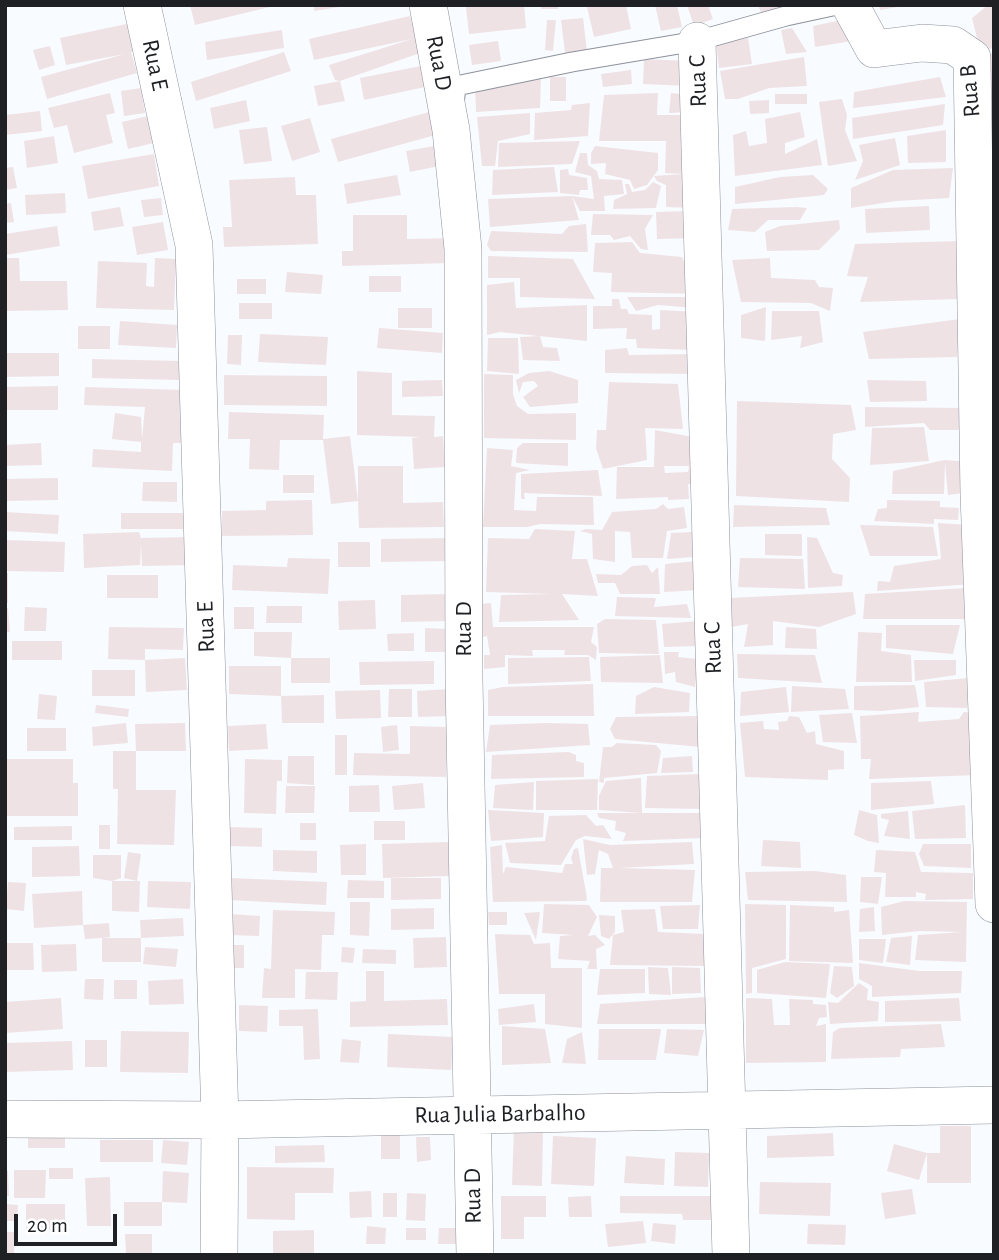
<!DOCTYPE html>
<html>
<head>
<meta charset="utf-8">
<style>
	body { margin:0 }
	#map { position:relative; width:999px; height:1260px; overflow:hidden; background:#f8fbff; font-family:"Alegreya Sans",sans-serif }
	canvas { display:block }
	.frame { position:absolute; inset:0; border:7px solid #1e2024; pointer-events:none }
	.scale { position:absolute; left:14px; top:1214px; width:103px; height:32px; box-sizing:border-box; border:4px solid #1e2024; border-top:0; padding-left:9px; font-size:21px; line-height:24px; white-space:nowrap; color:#1e2024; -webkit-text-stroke:5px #fff; paint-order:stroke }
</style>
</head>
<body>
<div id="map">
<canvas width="999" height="1260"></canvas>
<div class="frame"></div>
<div class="scale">20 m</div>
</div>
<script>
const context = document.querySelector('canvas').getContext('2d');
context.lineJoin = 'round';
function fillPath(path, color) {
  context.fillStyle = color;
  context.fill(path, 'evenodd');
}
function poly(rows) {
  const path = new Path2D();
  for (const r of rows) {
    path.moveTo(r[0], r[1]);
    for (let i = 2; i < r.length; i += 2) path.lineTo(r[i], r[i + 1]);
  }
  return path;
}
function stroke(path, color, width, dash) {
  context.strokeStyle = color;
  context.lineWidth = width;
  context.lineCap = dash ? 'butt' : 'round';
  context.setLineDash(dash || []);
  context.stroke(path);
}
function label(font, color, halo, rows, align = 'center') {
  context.font = font + ' "Alegreya Sans",sans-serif';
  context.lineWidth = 5;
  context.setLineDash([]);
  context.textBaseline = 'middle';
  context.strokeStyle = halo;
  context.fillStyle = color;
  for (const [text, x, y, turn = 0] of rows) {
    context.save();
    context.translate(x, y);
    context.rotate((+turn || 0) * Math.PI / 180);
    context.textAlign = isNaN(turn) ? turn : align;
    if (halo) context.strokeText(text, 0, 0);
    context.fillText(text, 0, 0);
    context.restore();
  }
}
const building = poly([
	[190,5,274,5,274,6,195,25],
	[314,5,339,5,339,7,314,11],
	[478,5,524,5,526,28,469,34,466,7],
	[541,5,558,5,558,9,541,9],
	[596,5,626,5,631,29,594,37,587,7],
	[655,5,677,5,682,27,661,31],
	[687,5,708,5,713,19,694,26],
	[758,5,783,5,762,15],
	[879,5,897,5,898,7,880,10],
	[988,5,994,5,994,48,980,50,972,18],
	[410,16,420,53,340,81,345,101,318,106,314,86,340,81,335,80,329,65,412,39,314,60,309,39],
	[583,18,587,51,565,53,561,20],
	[846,19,852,41,815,47,813,26],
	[547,20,556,20,553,51,545,50],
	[131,23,136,51,131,52,137,73,47,99,41,77,125,54,66,65,60,38],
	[792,28,807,52,786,54,781,30],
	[282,30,284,48,207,60,205,42],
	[748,38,752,64,719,68,716,43],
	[498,41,501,61,472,65,469,45],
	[50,46,55,65,39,70,33,50],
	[284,52,291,71,196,101,191,82],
	[987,54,994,54,994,102,986,101],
	[804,57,807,86,769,88,738,99,725,99,720,71],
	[644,59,689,61,689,86,643,84],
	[421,66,425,87,364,100,360,78],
	[631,70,632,84,603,87,601,74],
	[550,77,566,77,566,101,550,101],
	[940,77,946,97,853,108,854,92],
	[541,78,540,108,476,112,475,87],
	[141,88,145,113,124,116,121,91],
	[110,93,115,113,106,115,113,143,74,153,67,125,54,128,48,108],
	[658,93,657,115,692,115,694,208,666,207,666,185,657,181,654,176,684,174,665,173,666,141,599,141,604,95],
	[671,93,691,95,690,112,669,113],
	[775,94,807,94,807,104,775,104],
	[842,99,847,115,845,130,857,161,828,166,819,102],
	[246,100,250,121,214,129,210,108],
	[769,100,769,113,750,114,749,101],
	[590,103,588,136,534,140,535,113,571,110,572,105],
	[945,104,943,125,853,139,852,118],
	[40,111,42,131,5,135,5,115],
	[433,111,439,134,338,162,331,139],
	[800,112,805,137,785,143,785,154,817,139,822,165,735,176,733,135,746,131,749,146,767,143,765,119],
	[530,113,530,134,498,141,495,166,482,166,477,117],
	[152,115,158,142,128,149,122,122],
	[310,118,320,152,292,161,281,126],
	[267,127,272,161,244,164,239,130],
	[946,130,946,162,908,163,907,136],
	[54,136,58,163,27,168,24,141],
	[895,138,900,165,855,180,863,161,859,145],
	[580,141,572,164,498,167,499,143],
	[440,145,444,165,410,172,406,151],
	[595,146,658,153,658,170,647,185,634,189,630,180,605,174,606,163,591,164,591,153],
	[580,153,587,153,588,165,597,171,599,179,622,180,624,194,604,196,605,211,580,211,572,196,579,220,490,227,488,199,572,196,594,199,591,176,575,172],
	[154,154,159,186,88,199,82,166],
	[13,167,17,188,5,190,5,168],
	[554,167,558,192,492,195,493,170],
	[953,168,949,198,896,201,851,208,851,188,893,170],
	[568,169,569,175,587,178,588,190,580,190,579,195,560,193,560,170],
	[397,175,401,195,347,204,344,184],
	[813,175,828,189,824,195,735,204,735,187,780,177],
	[295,177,296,195,316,195,318,244,224,247,223,227,232,227,229,180],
	[653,182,661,186,656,208,613,209,614,200,627,194,625,184,629,184,632,192,645,190],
	[65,193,66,213,26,215,25,195],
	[161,198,163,215,144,217,141,200],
	[11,203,14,222,5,223,5,204],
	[929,206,930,230,866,233,865,209],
	[120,207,124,226,94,231,91,212],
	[796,207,807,208,800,220,768,220,755,232,728,230,732,209],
	[690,211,695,238,657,239,656,212],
	[593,214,653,215,645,229,648,250,641,249,630,236,614,240,610,235,591,235],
	[353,215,407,215,407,239,450,238,451,263,342,266,342,251,353,251],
	[839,220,840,229,819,250,767,251,765,232,780,226],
	[163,222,168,250,137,255,132,227],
	[586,224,588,252,491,251,487,245,491,231,562,234,569,226],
	[57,226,60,246,5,255,5,234],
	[958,241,959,299,860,302,868,277,847,276,855,244],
	[632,242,640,253,682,257,700,294,611,292,612,273,593,272,595,243],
	[488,256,573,259,595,299,520,297,520,278,488,278],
	[5,258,19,258,20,281,67,281,68,310,5,311],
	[155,258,176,259,174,310,96,308,98,261,147,263,146,286,154,287],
	[770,258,771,278,815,280,819,287,833,288,830,311,811,303,741,302,732,260],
	[287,272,323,275,321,294,285,292],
	[369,276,401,276,401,292,369,292],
	[237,279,266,279,266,294,237,294],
	[514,282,516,308,587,305,587,341,500,332,487,335,487,285],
	[627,297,691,297,695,308,658,305,636,311],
	[612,299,619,299,621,309,627,309,629,314,652,315,652,330,660,329,660,310,697,312,693,350,637,348,636,339,626,339,627,328,593,329,593,306,612,306],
	[239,303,272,303,272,319,239,319],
	[766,307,765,341,741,338,741,315],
	[398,308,432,308,432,328,398,328],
	[772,311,819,311,823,342,800,348,802,336,771,340],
	[960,319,957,357,869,359,863,332],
	[120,321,177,325,176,348,118,345],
	[78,326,110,326,110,349,78,349],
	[379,328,443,333,442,353,377,348],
	[260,334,328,337,326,365,258,362],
	[228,335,242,335,241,365,227,364],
	[540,336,543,347,557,348,560,361,523,360,520,337],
	[488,338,518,338,519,374,487,371],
	[627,348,629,355,695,354,697,374,605,373,605,350],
	[5,353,59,353,59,376,5,377],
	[92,359,181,361,180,380,92,378],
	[357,371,392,373,392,415,435,416,434,437,443,436,445,467,414,469,412,438,420,437,357,435],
	[549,371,578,380,578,403,530,407,523,397,538,386,534,381,523,382,519,393,516,380,529,373],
	[484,374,513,375,513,394,517,406,528,414,576,413,576,440,484,438],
	[224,375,327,376,327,406,224,405],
	[442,380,443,396,402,397,402,381],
	[867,380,926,381,927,401,870,402],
	[609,382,678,384,683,429,645,428,647,460,603,469,596,448,597,430,606,430],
	[58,386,58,410,5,410,5,387],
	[85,387,185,390,183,443,173,443,172,471,92,467,93,449,141,452,141,442,112,439,115,413,141,417,142,439,145,407,84,405],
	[737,401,851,405,856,430,833,434,832,459,850,478,849,502,736,496],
	[865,407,965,408,970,430,930,430,924,423,865,427],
	[229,412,324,415,323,439,350,436,358,501,358,466,403,466,403,503,443,502,444,527,359,528,358,501,331,504,323,440,280,440,279,470,249,469,250,439,228,439],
	[924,427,929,461,870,465,872,428],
	[655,430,693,437,699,483,688,484,689,499,668,500,668,497,616,499,617,467,654,467],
	[664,466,689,466,688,472,665,473],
	[41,443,42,465,5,466,5,445],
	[523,443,568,443,568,466,516,463,517,448],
	[487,448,513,450,511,466,530,470,516,473,514,510,536,511,537,497,593,497,594,525,540,524,527,527,483,527],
	[945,460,970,462,970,492,948,495,945,463,944,494,892,494,893,471],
	[598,470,602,496,524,493,525,499,521,499,521,474],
	[283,475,314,475,314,493,283,493],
	[58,478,58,500,5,501,5,479],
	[143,482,177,482,177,502,142,501],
	[312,500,313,535,222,536,222,511,266,510,266,501],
	[887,500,940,501,940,507,959,508,958,520,934,519,934,524,874,521,878,509,887,508],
	[663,504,668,509,684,507,687,528,667,531,663,558,632,558,630,532,615,531,615,562,593,559,592,534,580,531,586,529,602,530,612,512,656,509],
	[734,505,826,508,830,525,733,527],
	[5,512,59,515,58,534,5,531],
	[121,513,183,513,183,529,121,529],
	[938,523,968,525,972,584,877,591,878,581,890,582,894,566,941,559],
	[860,525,933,527,938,556,870,556],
	[535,529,575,531,572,559,587,559,598,596,562,594,579,620,499,622,501,595,552,594,486,592,488,538,529,539],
	[139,532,141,538,192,537,193,565,142,566,141,543,140,565,84,568,83,534],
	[692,532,693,557,667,559,671,533],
	[765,534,802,534,802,556,765,555],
	[807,537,817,538,833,573,843,575,842,586,808,588],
	[450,538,450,561,381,562,381,539],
	[5,540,65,542,64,572,5,571],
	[338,542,370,542,370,567,338,567],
	[288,558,330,559,328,594,232,590,233,565,287,567],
	[740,558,803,559,805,589,738,587],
	[696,561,700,590,664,592,665,564],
	[647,565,652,573,658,567,660,594,620,594,615,583,598,583,596,574,621,575,632,566],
	[5,573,8,573,8,603,5,603],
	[107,575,158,575,158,598,107,598],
	[967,588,966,619,863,619,865,594],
	[853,592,856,614,819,627,773,621,773,645,744,647,748,624,731,627,730,598],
	[448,594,449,621,401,622,401,595],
	[617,597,656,598,654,607,687,604,691,618,615,616],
	[375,600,376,629,339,630,338,601],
	[491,603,493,627,594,627,591,642,597,647,596,660,588,655,564,655,565,650,532,650,533,656,505,655,505,667,484,669,484,655,490,655,487,636,480,638,473,605],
	[267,606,302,606,302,623,266,623],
	[25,607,47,608,46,631,24,631],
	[234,607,254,607,254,629,234,629],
	[8,608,10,632,5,632,5,609],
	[605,619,656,620,659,654,599,653,597,624],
	[698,621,700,646,664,647,662,624],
	[886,625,960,625,953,654,886,648],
	[109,627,184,628,183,650,145,649,145,660,108,659],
	[786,627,816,629,817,649,785,648],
	[425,628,446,629,446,652,425,652],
	[254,632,292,632,291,658,330,658,330,683,291,683,291,658,254,656],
	[858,632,882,633,881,651,911,655,912,682,856,682],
	[414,633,414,651,388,651,387,634],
	[12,641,62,641,62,660,12,660],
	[664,652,679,652,678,657,698,659,695,687,676,682,675,672,665,674],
	[737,654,815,655,822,683,738,678],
	[660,655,663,683,601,682,600,657],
	[589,657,591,681,508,684,508,658],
	[185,658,187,690,146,692,145,660],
	[914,660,956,660,956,675,915,681],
	[434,661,434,684,360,685,359,662],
	[229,666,281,666,281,696,229,694],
	[92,670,135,670,135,696,92,696],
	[969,678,967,708,926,707,924,682],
	[593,684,594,716,488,716,488,690,503,687],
	[915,685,919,707,882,711,854,710,854,686],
	[792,686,845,689,849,709,791,712],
	[654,687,690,693,689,712,635,714,636,696],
	[786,687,789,712,740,716,741,692],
	[389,689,412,689,412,717,388,717],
	[449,689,450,716,418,717,417,691],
	[380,690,381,718,336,719,335,691],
	[39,694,57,696,55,720,37,719],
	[324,695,324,723,282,723,281,696],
	[96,705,129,709,128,717,95,713],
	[919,712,918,722,959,719,964,712,975,713,977,775,869,779,871,759,861,759,860,716],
	[852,713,857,743,823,742,819,715],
	[701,716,700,747,615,739,610,729,616,717],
	[789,716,799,717,807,733,815,731,816,744,844,751,844,769,828,770,828,780,745,777,740,723,763,721,764,729,779,730,778,722,787,721],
	[126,723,128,743,93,746,92,727],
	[185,723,186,751,136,751,135,724],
	[546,723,588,724,590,745,486,752,490,725],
	[266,724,268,749,229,751,228,726],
	[397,725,399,750,383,752,381,727],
	[410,726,447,727,446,777,353,775,354,753,410,754],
	[27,728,66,728,66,751,27,751],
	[335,735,347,735,347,775,335,775],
	[617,743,656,745,661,751,657,773,604,778,604,783,599,782,603,747,612,747],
	[113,751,136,751,136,790,176,790,174,845,117,844,118,789,113,789],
	[569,752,576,755,576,761,584,763,584,777,491,779,492,755],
	[288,756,314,756,314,785,287,783],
	[692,756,693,772,661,773,663,758],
	[5,759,73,759,73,783,78,783,78,816,5,816],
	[245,759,282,760,282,781,277,781,276,814,244,813],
	[702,774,702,809,645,808,647,776],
	[641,778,642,813,599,810,599,796,606,781],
	[598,779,597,810,536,810,536,781],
	[931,781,934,804,871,810,871,783],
	[534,782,533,810,493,808,495,785],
	[423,783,425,808,394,810,392,786],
	[379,785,380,812,349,812,349,786],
	[286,786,315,786,314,813,285,813],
	[965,805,966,838,915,839,912,811],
	[488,810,544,813,543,837,491,841],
	[859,810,877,815,879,843,868,841,854,835],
	[908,811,910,839,884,836,889,820,881,818,881,814],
	[597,813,700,813,702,838,623,841,626,833,615,830,616,821,599,818],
	[586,815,596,826,603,825,612,839,585,836,576,840,561,865,510,863,505,843,545,841,549,816],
	[374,821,405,821,405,840,374,840],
	[300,823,316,823,316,840,300,840],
	[99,825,110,825,110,849,99,849],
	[72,826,72,840,14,840,14,827],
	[229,827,262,828,262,847,229,846],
	[583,839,610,845,692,842,694,864,619,868,695,870,692,902,600,902,601,868,613,868,608,854,599,850,595,874,587,875],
	[763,840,800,842,801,868,761,866],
	[449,842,449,876,383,878,382,844],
	[366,844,366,875,341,875,340,845],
	[923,844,971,844,971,868,924,866,919,854],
	[502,845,503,874,506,867,562,873,565,864,573,864,571,858,574,849,578,848,587,898,586,901,493,902,490,847],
	[79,846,80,876,32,877,32,847],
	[273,850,317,851,317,873,273,871],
	[876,850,915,852,921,872,973,873,973,899,925,900,926,894,916,892,916,897,885,897,886,873,874,872],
	[128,852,141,854,137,881,124,878],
	[93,855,121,855,121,878,112,881,140,881,139,912,112,911,112,881,93,878],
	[815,871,846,875,847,902,748,900,745,872],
	[861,877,882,877,878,904,860,902],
	[230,878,327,882,326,905,229,900],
	[391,878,441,878,441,899,391,900],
	[348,880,384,881,384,898,347,898],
	[148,881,191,882,190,909,147,907],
	[8,882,26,883,24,911,6,909],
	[82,891,83,925,34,928,32,894],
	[904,901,967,902,966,962,915,960,918,935,962,932,919,931,882,935,881,907],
	[350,902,370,902,369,936,350,935],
	[544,904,589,905,597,917,588,936,595,935,605,945,596,949,597,969,587,969,590,961,558,959,560,936,574,935,542,933],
	[745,904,786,905,786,959,752,968,752,993,746,994],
	[700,905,698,929,663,929,660,906],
	[790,905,834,907,834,912,849,910,853,963,789,961],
	[874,907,875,931,859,932,860,909],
	[434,908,434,929,391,930,391,909],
	[655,909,658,932,705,934,707,966,610,965,613,935,624,932,621,910],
	[273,910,335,912,334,935,322,935,321,970,295,969,295,998,262,998,264,968,271,969],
	[488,912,507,912,507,925,489,925],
	[540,912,536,940,524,913],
	[230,914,260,916,259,936,229,935],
	[599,915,615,916,615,932,609,939,601,936],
	[183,918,184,936,141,938,140,920],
	[109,923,110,937,102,938,141,938,141,962,102,962,102,938,85,939,83,925],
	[495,934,530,935,534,944,550,943,551,968,582,968,582,1028,545,1024,545,994,499,994],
	[912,936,910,965,886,962,891,938],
	[446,937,447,967,414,968,413,938],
	[859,939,886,939,883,963,859,960],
	[5,943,33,943,34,970,5,970],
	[76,944,77,971,42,972,41,945],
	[232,945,244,945,244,968,232,968],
	[145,947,178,949,176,967,143,964],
	[342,947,355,948,353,963,341,962],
	[363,949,396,950,396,964,362,963],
	[785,962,830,964,826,998,757,993,757,970],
	[859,963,919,971,962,971,961,993,872,997,872,986,859,979],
	[834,966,852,967,854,986,837,998,830,993],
	[648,967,668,968,671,995,649,994],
	[672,967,700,968,701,993,672,994],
	[600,969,645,969,645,993,597,995],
	[366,971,384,971,384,1001,447,999,448,1025,350,1027,350,1002,366,1001],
	[306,972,338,972,337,1000,305,999],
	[85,979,104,979,103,1000,84,999],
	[183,979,184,1004,149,1005,148,981],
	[114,980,137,980,137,999,114,999],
	[859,983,868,989,867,1000,879,1002,878,1021,830,1024,828,1002,838,1003],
	[706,997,709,1024,597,1024,600,1004],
	[61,998,63,1029,5,1033,5,1002],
	[746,998,772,999,774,1025,790,1025,789,999,813,1000,813,1004,826,1005,827,1017,819,1018,816,1026,826,1024,826,1062,746,1063],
	[959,998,961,1021,885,1022,885,1001],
	[534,1004,536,1022,499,1025,498,1009],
	[239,1005,268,1006,267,1032,239,1031],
	[318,1009,320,1059,304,1060,303,1026,279,1026,279,1010],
	[941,1024,945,1047,901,1049,900,1057,831,1059,833,1032,840,1028],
	[502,1026,545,1029,551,1063,502,1065],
	[599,1029,661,1029,656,1060,598,1060],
	[667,1029,704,1030,698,1056,664,1053],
	[121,1031,189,1032,188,1073,120,1072],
	[582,1032,586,1064,562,1063,567,1039],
	[388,1034,453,1037,451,1070,387,1067],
	[342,1039,361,1041,359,1063,340,1062],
	[85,1040,107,1040,107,1067,85,1067],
	[72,1041,73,1070,5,1072,5,1043],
	[940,1126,971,1126,971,1183,927,1183,927,1153,940,1153],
	[514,1128,543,1129,542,1186,512,1185],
	[381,1133,400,1133,400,1159,381,1159],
	[833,1133,834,1156,767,1158,767,1136],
	[553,1136,596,1138,594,1186,551,1184],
	[65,1137,65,1148,28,1148,28,1138],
	[416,1137,430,1137,431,1160,417,1162],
	[100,1140,153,1140,153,1162,100,1162],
	[163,1140,189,1142,187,1165,161,1163],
	[894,1144,927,1153,919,1180,887,1171],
	[324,1145,325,1162,275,1163,275,1146],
	[675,1152,709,1153,708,1187,674,1186],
	[626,1156,665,1159,664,1185,624,1183],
	[247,1167,334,1168,333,1193,295,1193,295,1220,247,1219],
	[49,1168,73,1168,73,1179,49,1179],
	[14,1170,46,1170,45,1198,14,1198],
	[5,1171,8,1171,9,1196,5,1196],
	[163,1171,189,1173,187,1203,162,1202],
	[110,1177,111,1226,87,1226,85,1178],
	[760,1182,831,1183,830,1216,759,1214],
	[912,1189,916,1214,885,1219,881,1193],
	[371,1191,372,1217,350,1218,349,1192],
	[383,1193,397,1193,397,1217,383,1217],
	[407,1193,426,1194,425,1221,406,1220],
	[501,1196,546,1196,546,1217,524,1217,524,1239,501,1239],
	[591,1196,592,1217,569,1217,568,1197],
	[620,1196,717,1196,717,1220,683,1220,682,1214,620,1213],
	[124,1202,162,1202,162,1226,124,1226],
	[5,1204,18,1205,17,1221,5,1221],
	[26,1204,65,1204,65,1230,26,1230],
	[643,1221,646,1243,608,1247,605,1224],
	[653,1223,676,1225,675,1244,651,1241],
	[808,1224,846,1225,845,1245,807,1244],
	[367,1226,386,1228,385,1244,366,1244],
	[406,1228,426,1228,426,1240,406,1240],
	[439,1228,457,1228,457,1244,438,1244],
	[314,1230,314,1254,273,1255,273,1231],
	[5,1232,15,1232,14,1255,5,1254],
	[125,1234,152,1234,152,1255,126,1255]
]);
const service = poly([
	[454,105,456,86,572,62,697,41,786,16,837,5]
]);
const minor = poly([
	[142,5,194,245,220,1120,219,1255],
	[428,5,451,130,463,249,464,679,475,1255],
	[850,5,874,49,922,43,953,45,972,58,979,494,994,904],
	[697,41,731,1255],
	[5,1119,220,1120,994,1105]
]);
const streetNames = [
	["Rua D",439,63,79],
	["Rua E",155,65,78],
	["Rua C",698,81,-92],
	["Rua B",970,91,-95],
	["Rua E",206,627,-92],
	["Rua D",464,629,-90],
	["Rua C",713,648,-92],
	["Rua Julia Barbalho",500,1114,-1],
	["Rua D",473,1196,-91]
];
fillPath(building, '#efe2e5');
stroke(service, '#8d929c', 21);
stroke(minor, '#8d929c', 38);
stroke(service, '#fff', 19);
stroke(minor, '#fff', 37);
label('24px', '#1e2024', '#fff', streetNames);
</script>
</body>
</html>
